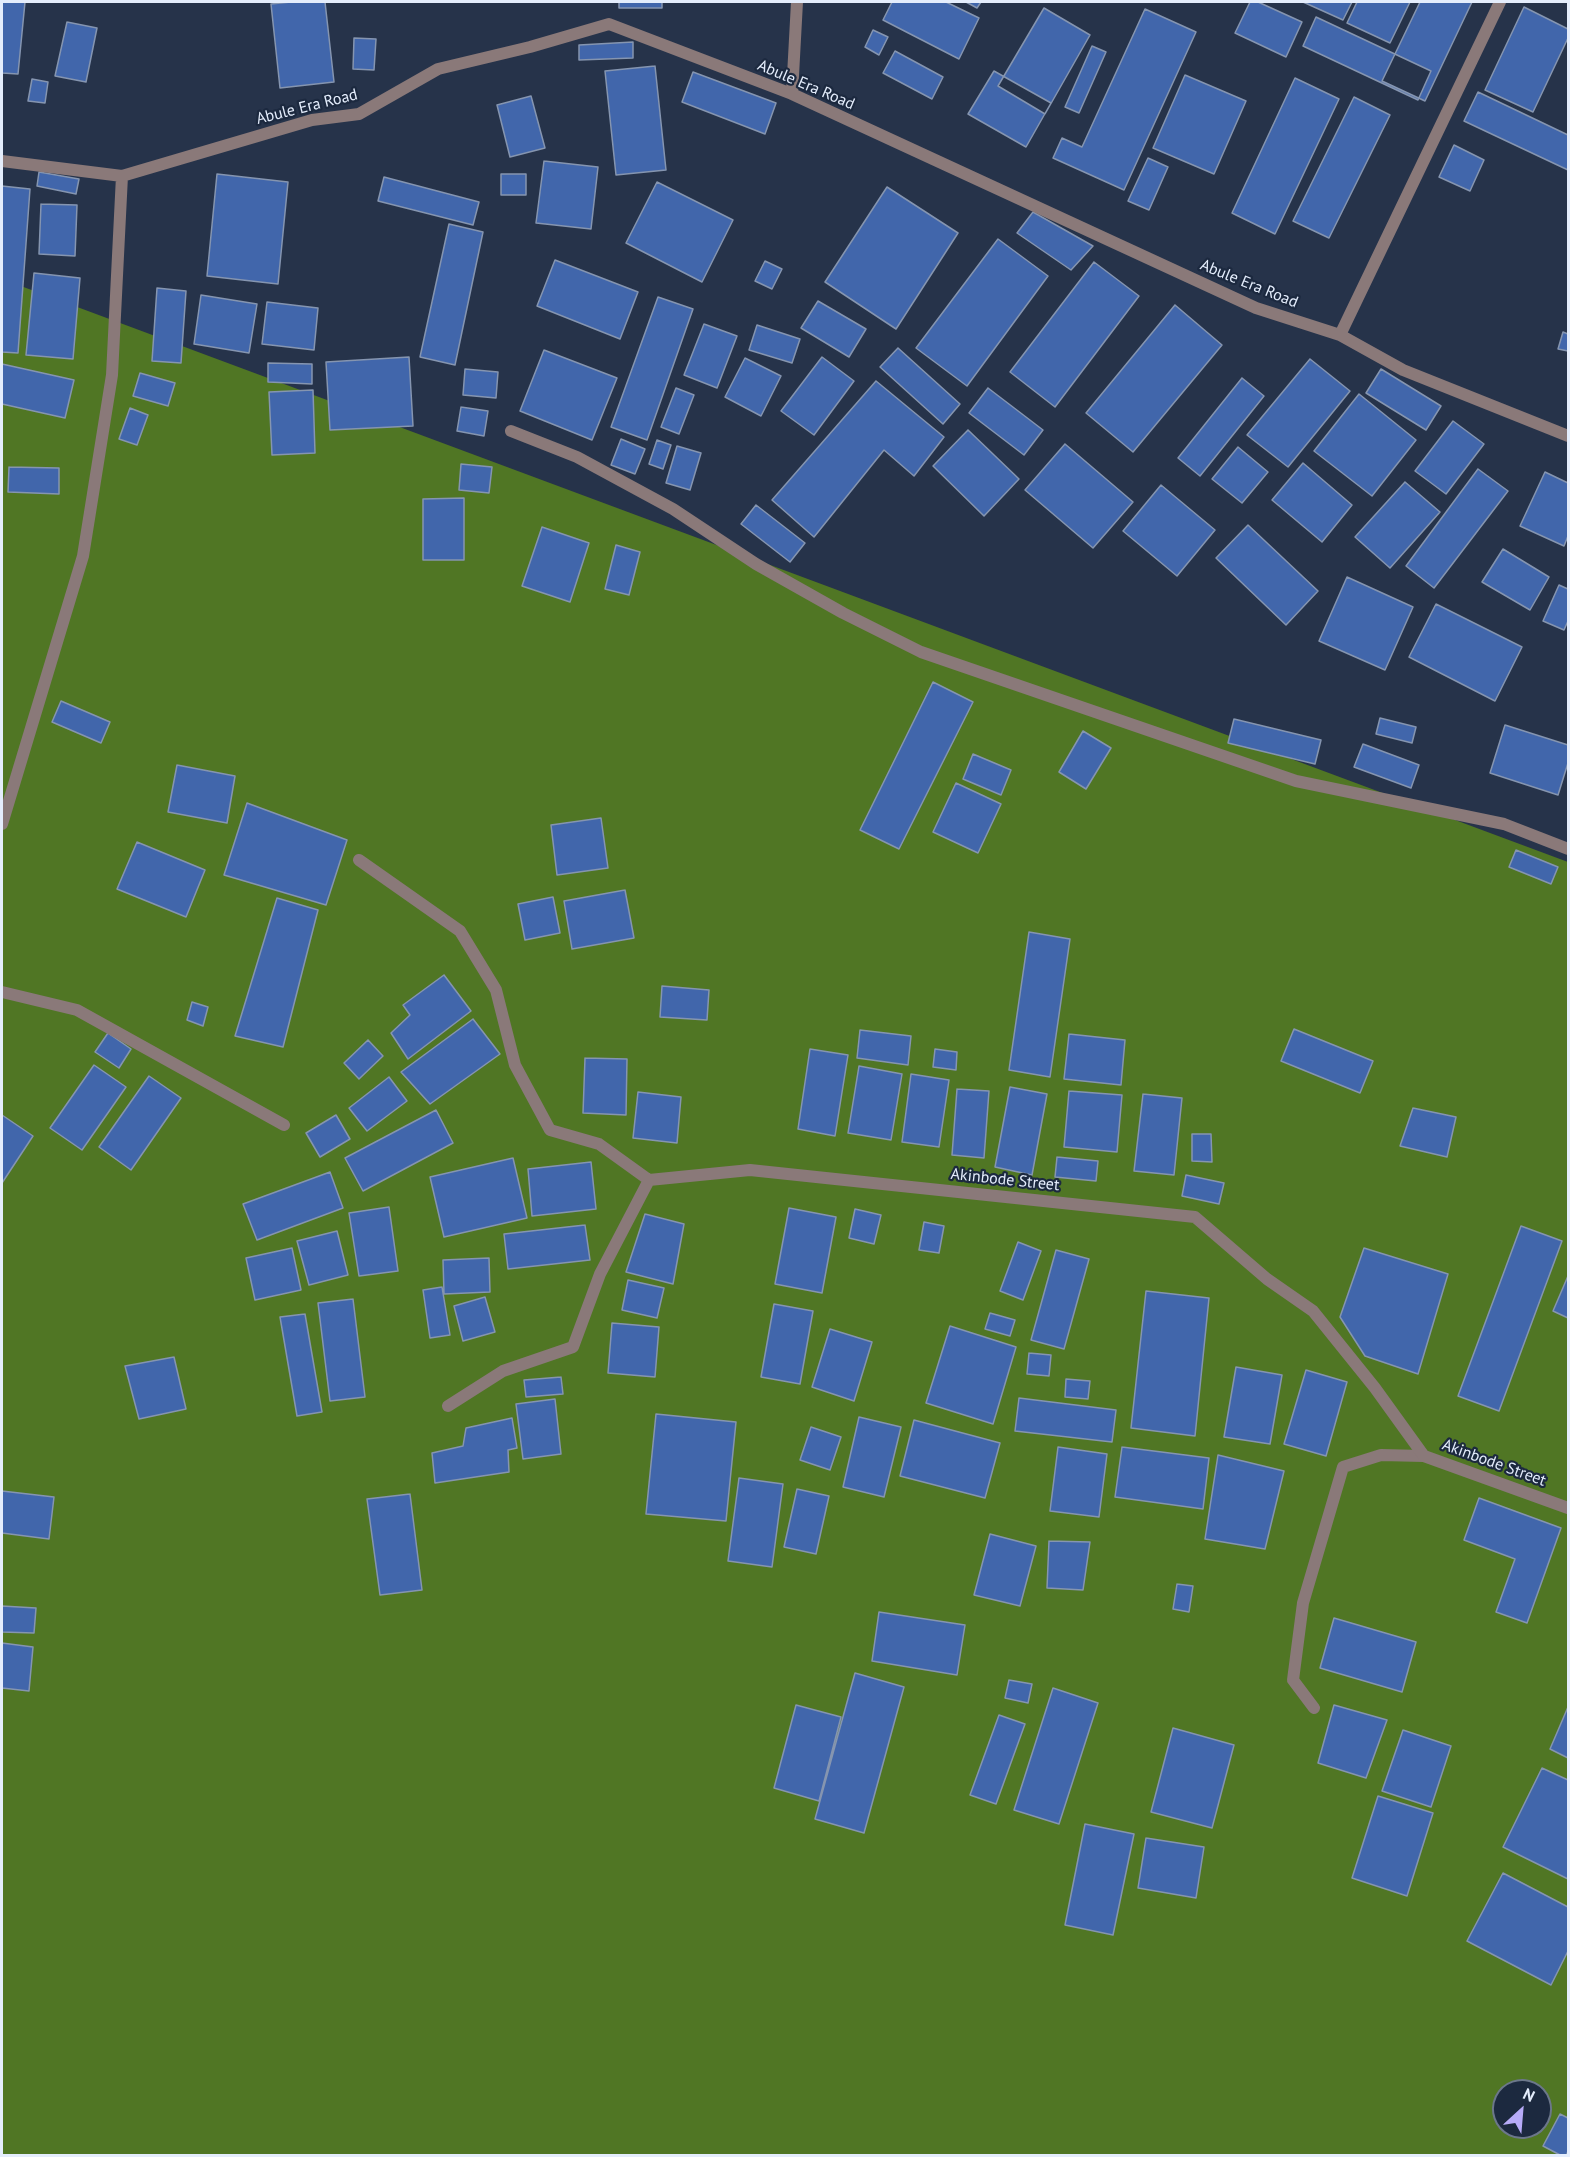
<!DOCTYPE html>
<html>
<head>
<meta charset="utf-8">
<style>
	body { margin:0 }
	#map { position:relative; width:1570px; height:2157px; overflow:hidden; background:#26334a; font-family:"PT Sans",sans-serif }
	canvas { display:block }
	.frame { position:absolute; inset:0; border:3px solid #e4edfc; pointer-events:none }
	.north { position:absolute; left:1492px; top:2079px; width:60px; height:60px; box-sizing:border-box; background:#1c293f; border:2px solid #6c778b; border-radius:50%; rotate:26deg; font-size:16px; font-weight:700; line-height:24px; text-align:center; color:#e4edfc }
	.north::after { content:''; display:block; margin:auto; width:21px; height:27px; background:#b7abf8; clip-path:polygon(50% 0,100% 100%,50% 72%,0 100%) }
</style>
</head>
<body>
<div id="map">
<canvas width="1570" height="2157"></canvas>
<div class="frame"></div>
<div class="north">N</div>
</div>
<script>
const context = document.querySelector('canvas').getContext('2d');
context.lineJoin = 'round';
function fillPath(path, color) {
  context.fillStyle = color;
  context.fill(path, 'evenodd');
}
function poly(rows) {
  const path = new Path2D();
  for (const r of rows) {
    path.moveTo(r[0], r[1]);
    for (let i = 2; i < r.length; i += 2) path.lineTo(r[i], r[i + 1]);
  }
  return path;
}
function stroke(path, color, width, dash) {
  context.strokeStyle = color;
  context.lineWidth = width;
  context.lineCap = dash ? 'butt' : 'round';
  context.setLineDash(dash || []);
  context.stroke(path);
}
function label(font, color, halo, rows, align = 'center') {
  context.font = font + ' "PT Sans",sans-serif';
  context.lineWidth = 4.5;
  context.setLineDash([]);
  context.textBaseline = 'middle';
  context.strokeStyle = halo;
  context.fillStyle = color;
  for (const [text, x, y, turn = 0] of rows) {
    context.save();
    context.translate(x, y);
    context.rotate((+turn || 0) * Math.PI / 180);
    context.textAlign = isNaN(turn) ? turn : align;
    if (halo) context.strokeText(text, 0, 0);
    context.fillText(text, 0, 0);
    context.restore();
  }
}
const forest = poly([
	[2,279,1568,862,1568,2155,2,2155],
	[1504,2091,1540,2091,1540,2127,1504,2127]
]);
const building = poly([
	[2,2,25,2,18,74,2,73,2,2],
	[291,2,325,2,334,82,280,88,271,4,291,2],
	[619,2,662,2,662,8,619,8,619,2],
	[892,2,946,2,979,18,959,59,883,20,892,2],
	[966,2,981,2,977,8,966,2],
	[1250,2,1258,2,1302,22,1286,57,1235,33,1250,2],
	[1303,2,1352,2,1343,20,1303,2],
	[1357,2,1410,2,1390,43,1347,23,1357,2],
	[1420,2,1472,2,1425,101,1382,81,1420,2],
	[1524,7,1568,29,1568,38,1533,112,1485,90,1524,7],
	[1044,8,1090,35,1045,114,998,86,1044,8],
	[1145,9,1196,32,1124,190,1053,158,1062,138,1082,147,1145,9],
	[1316,17,1431,71,1418,100,1303,46,1316,17],
	[67,22,97,28,86,82,55,76,67,22],
	[873,30,888,37,879,55,865,47,873,30],
	[354,38,376,39,374,70,353,69,354,38],
	[633,42,633,58,579,60,579,45,633,42],
	[1092,46,1106,52,1079,113,1065,107,1092,46],
	[895,51,943,77,932,99,883,73,895,51],
	[655,66,666,170,616,175,605,71,655,66],
	[994,71,1051,103,1026,147,968,114,994,71],
	[693,72,776,103,765,134,682,102,693,72],
	[1185,75,1246,101,1214,174,1153,148,1185,75],
	[1295,78,1339,99,1275,234,1232,213,1295,78],
	[32,79,48,82,45,103,28,101,32,79],
	[1478,92,1568,135,1568,170,1464,121,1478,92],
	[531,96,545,148,510,157,497,105,531,96],
	[1354,97,1390,115,1329,238,1293,221,1354,97],
	[1454,145,1484,160,1470,191,1439,177,1454,145],
	[1148,158,1168,167,1149,210,1128,201,1148,158],
	[544,161,598,167,591,229,536,223,544,161],
	[39,172,79,179,76,194,37,186,39,172],
	[217,174,288,182,278,284,207,276,217,174],
	[501,174,526,174,526,195,501,195,501,174],
	[384,177,479,202,473,225,378,201,384,177],
	[657,182,733,220,702,282,626,243,657,182],
	[2,186,30,189,18,353,2,352,2,186],
	[887,187,958,233,896,329,825,282,887,187],
	[41,204,77,205,75,256,39,254,41,204],
	[1033,212,1093,246,1071,270,1017,233,1033,212],
	[449,224,483,232,455,365,420,357,449,224],
	[998,239,1048,276,967,386,916,348,998,239],
	[555,260,638,292,620,339,537,306,555,260],
	[765,261,782,269,772,289,755,281,765,261],
	[1094,262,1139,296,1055,407,1010,372,1094,262],
	[34,273,80,278,73,359,26,355,34,273],
	[157,288,186,291,181,363,152,361,157,288],
	[201,295,257,304,249,353,194,344,201,295],
	[658,297,693,309,647,440,611,427,658,297],
	[818,301,866,329,849,357,801,328,818,301],
	[267,302,318,308,314,350,262,344,267,302],
	[1175,305,1222,345,1133,452,1086,413,1175,305],
	[704,324,737,336,717,388,684,375,704,324],
	[757,325,800,339,792,363,749,350,757,325],
	[1563,332,1568,334,1568,351,1558,349,1563,332],
	[898,348,960,404,943,424,880,367,898,348],
	[544,350,617,378,592,440,520,411,544,350],
	[409,357,413,426,330,430,326,362,409,357],
	[822,357,854,381,814,435,781,411,822,357],
	[745,358,781,376,761,416,725,397,745,358],
	[1310,359,1350,391,1288,467,1247,435,1310,359],
	[268,363,312,364,312,384,268,382,268,363],
	[2,364,74,380,65,418,2,404,2,364],
	[465,369,498,372,496,398,463,395,465,369],
	[1381,369,1441,406,1426,430,1366,393,1381,369],
	[140,373,175,383,168,406,133,396,140,373],
	[1242,378,1264,396,1200,476,1178,458,1242,378],
	[876,381,944,437,914,476,884,450,814,537,772,500,876,381],
	[676,388,694,395,679,434,661,427,676,388],
	[988,388,1043,430,1024,455,969,413,988,388],
	[313,390,315,453,272,455,269,392,313,390],
	[1359,394,1416,440,1372,496,1314,451,1359,394],
	[461,407,488,411,484,436,457,431,461,407],
	[130,408,148,415,137,445,119,439,130,408],
	[1453,421,1484,444,1446,494,1415,471,1453,421],
	[968,430,1019,479,984,516,933,466,968,430],
	[621,439,645,449,635,474,611,465,621,439],
	[657,440,671,445,663,469,649,464,657,440],
	[1065,444,1133,502,1093,548,1025,490,1065,444],
	[677,446,701,453,690,490,666,483,677,446],
	[1238,447,1268,472,1242,503,1212,479,1238,447],
	[1303,463,1352,505,1322,542,1272,500,1303,463],
	[461,464,492,467,489,493,459,490,461,464],
	[9,467,59,468,59,494,8,492,9,467],
	[1478,469,1508,491,1434,588,1406,566,1478,469],
	[1545,472,1568,483,1568,536,1564,546,1520,526,1545,472],
	[1405,482,1440,512,1390,568,1355,537,1405,482],
	[1161,485,1215,530,1177,576,1123,531,1161,485],
	[464,498,464,560,423,560,423,499,464,498],
	[756,505,805,543,790,562,741,524,756,505],
	[1248,525,1318,591,1286,625,1216,558,1248,525],
	[542,527,589,543,570,602,522,586,542,527],
	[616,545,640,552,629,595,605,589,616,545],
	[1503,549,1549,577,1530,610,1482,582,1503,549],
	[1347,577,1413,607,1385,670,1319,641,1347,577],
	[1559,585,1568,589,1568,621,1564,630,1543,621,1559,585],
	[1436,604,1522,647,1495,701,1409,657,1436,604],
	[933,682,973,702,899,849,860,830,933,682],
	[61,701,110,722,101,743,52,722,61,701],
	[1380,718,1416,727,1412,743,1376,734,1380,718],
	[1234,719,1321,740,1315,764,1228,743,1234,719],
	[1505,725,1568,745,1568,763,1558,795,1490,773,1505,725],
	[1083,731,1111,748,1086,789,1059,772,1083,731],
	[1363,744,1419,765,1411,788,1354,767,1363,744],
	[973,754,1011,770,1001,795,963,779,973,754],
	[177,765,235,776,227,823,168,812,177,765],
	[956,783,1001,804,978,853,933,832,956,783],
	[247,803,347,840,326,905,224,875,247,803],
	[601,818,608,868,557,875,551,825,601,818],
	[137,842,205,870,186,917,117,889,137,842],
	[1516,850,1558,867,1551,884,1509,867,1516,850],
	[625,890,634,938,572,949,564,901,625,890],
	[553,897,560,933,525,940,518,904,553,897],
	[277,898,318,910,283,1047,235,1036,277,898],
	[1029,932,1070,939,1050,1077,1009,1070,1029,932],
	[444,975,471,1011,408,1059,391,1033,410,1015,403,1005,444,975],
	[662,986,709,990,707,1020,660,1017,662,986],
	[192,1002,208,1007,203,1026,187,1020,192,1002],
	[473,1019,500,1054,430,1104,401,1072,473,1019],
	[1294,1029,1373,1061,1360,1093,1281,1061,1294,1029],
	[860,1030,911,1036,908,1065,857,1058,860,1030],
	[108,1033,131,1049,119,1068,95,1052,108,1033],
	[1069,1034,1125,1040,1121,1085,1064,1079,1069,1034],
	[368,1040,383,1056,359,1079,344,1063,368,1040],
	[810,1049,848,1055,835,1136,798,1129,810,1049],
	[935,1049,957,1052,956,1070,933,1067,935,1049],
	[585,1058,627,1059,626,1115,583,1113,585,1058],
	[94,1065,126,1087,82,1150,50,1128,94,1065],
	[859,1066,902,1074,891,1140,848,1133,859,1066],
	[911,1074,949,1080,939,1147,902,1142,911,1074],
	[149,1076,181,1098,131,1170,99,1147,149,1076],
	[389,1077,407,1101,367,1131,349,1108,389,1077],
	[1010,1087,1047,1094,1032,1175,995,1167,1010,1087],
	[957,1089,989,1091,984,1158,952,1155,957,1089],
	[1069,1091,1122,1095,1117,1152,1064,1147,1069,1091],
	[638,1092,681,1097,677,1143,633,1138,638,1092],
	[1143,1094,1182,1098,1174,1175,1134,1171,1143,1094],
	[1413,1108,1456,1117,1447,1157,1400,1146,1413,1108],
	[436,1110,453,1143,363,1191,345,1158,436,1110],
	[2,1115,33,1136,2,1183,2,1115],
	[336,1115,350,1139,320,1157,306,1133,336,1115],
	[1192,1134,1211,1134,1212,1162,1192,1161,1192,1134],
	[1057,1157,1098,1161,1096,1181,1055,1177,1057,1157],
	[513,1158,527,1218,444,1237,430,1177,513,1158],
	[591,1162,596,1209,532,1216,528,1169,591,1162],
	[330,1172,343,1208,257,1240,243,1204,330,1172],
	[1186,1175,1224,1183,1219,1204,1182,1196,1186,1175],
	[389,1207,398,1271,359,1276,349,1213,389,1207],
	[789,1208,836,1217,822,1293,775,1284,789,1208],
	[855,1209,881,1215,874,1244,849,1238,855,1209],
	[645,1214,684,1224,673,1284,626,1272,645,1214],
	[924,1222,944,1226,939,1253,919,1250,924,1222],
	[585,1225,590,1260,508,1269,504,1234,585,1225],
	[1521,1226,1562,1241,1499,1411,1458,1396,1521,1226],
	[337,1231,348,1275,309,1285,297,1241,337,1231],
	[1018,1242,1041,1251,1023,1300,1000,1291,1018,1242],
	[292,1248,301,1290,255,1300,246,1258,292,1248],
	[1364,1248,1448,1274,1418,1374,1365,1356,1340,1317,1364,1248],
	[1056,1250,1089,1259,1064,1349,1031,1340,1056,1250],
	[489,1258,490,1292,444,1294,443,1260,489,1258],
	[1568,1276,1568,1318,1553,1311,1568,1276],
	[628,1280,664,1288,657,1318,622,1310,628,1280],
	[442,1287,450,1335,430,1338,423,1290,442,1287],
	[1146,1291,1209,1298,1195,1436,1131,1428,1146,1291],
	[485,1297,495,1332,463,1341,454,1306,485,1297],
	[353,1299,365,1397,330,1401,318,1303,353,1299],
	[774,1304,813,1311,800,1384,761,1377,774,1304],
	[990,1313,1015,1320,1010,1336,985,1329,990,1313],
	[305,1314,322,1412,297,1416,280,1317,305,1314],
	[612,1323,659,1327,655,1377,608,1373,612,1323],
	[950,1326,1016,1347,993,1424,926,1403,950,1326],
	[830,1329,872,1342,854,1401,812,1387,830,1329],
	[1029,1353,1051,1355,1049,1376,1027,1374,1029,1353],
	[174,1357,186,1409,139,1419,125,1366,174,1357],
	[1236,1367,1282,1375,1270,1444,1224,1437,1236,1367],
	[1306,1370,1347,1382,1326,1456,1284,1444,1306,1370],
	[561,1377,563,1394,526,1397,524,1380,561,1377],
	[1066,1379,1090,1381,1088,1399,1065,1397,1066,1379],
	[1019,1398,1116,1410,1112,1442,1015,1431,1019,1398],
	[555,1399,561,1454,523,1459,516,1404,555,1399],
	[656,1414,736,1422,726,1521,646,1514,656,1414],
	[859,1417,901,1427,884,1497,843,1487,859,1417],
	[512,1418,517,1448,508,1450,509,1472,435,1483,432,1453,463,1446,466,1428,512,1418],
	[914,1420,1000,1443,985,1498,900,1476,914,1420],
	[811,1427,841,1437,830,1470,800,1460,811,1427],
	[1058,1447,1107,1454,1099,1517,1050,1511,1058,1447],
	[1122,1447,1209,1458,1203,1509,1115,1497,1122,1447],
	[1218,1455,1284,1471,1265,1549,1205,1539,1218,1455],
	[739,1478,783,1484,772,1567,728,1561,739,1478],
	[797,1489,829,1496,816,1554,784,1547,797,1489],
	[2,1491,54,1497,49,1539,2,1533,2,1491],
	[410,1494,422,1590,380,1595,367,1499,410,1494],
	[1479,1498,1561,1528,1527,1623,1496,1612,1515,1559,1464,1540,1479,1498],
	[990,1534,1036,1546,1020,1606,974,1595,990,1534],
	[1049,1541,1090,1542,1083,1590,1047,1588,1049,1541],
	[1177,1584,1193,1586,1189,1612,1173,1609,1177,1584],
	[2,1606,36,1608,34,1633,2,1632,2,1606],
	[879,1612,965,1625,957,1675,872,1661,879,1612],
	[1334,1618,1416,1642,1402,1692,1320,1668,1334,1618],
	[2,1643,33,1647,29,1691,2,1688,2,1643],
	[855,1673,904,1687,864,1833,815,1819,855,1673],
	[1009,1680,1032,1684,1028,1703,1005,1698,1009,1680],
	[1053,1688,1098,1703,1059,1824,1014,1810,1053,1688],
	[796,1705,841,1717,819,1801,774,1788,796,1705],
	[1334,1705,1387,1720,1366,1778,1318,1763,1334,1705],
	[1568,1707,1568,1758,1550,1749,1568,1707],
	[999,1715,1025,1724,996,1804,970,1795,999,1715],
	[1173,1728,1234,1745,1212,1828,1151,1812,1173,1728],
	[1403,1730,1451,1746,1431,1807,1382,1791,1403,1730],
	[1542,1768,1568,1780,1568,1879,1503,1847,1542,1768],
	[1378,1796,1433,1813,1407,1896,1352,1878,1378,1796],
	[1085,1824,1134,1834,1113,1935,1065,1925,1085,1824],
	[1146,1838,1204,1847,1196,1898,1138,1888,1146,1838],
	[1503,1873,1568,1907,1568,1951,1551,1985,1467,1941,1503,1873],
	[1560,2114,1568,2118,1568,2151,1566,2156,1562,2156,1543,2146,1560,2114]
]);
const service = poly([
	[1314,1708,1293,1680,1303,1603,1343,1467,1381,1455,1424,1456]
]);
const minor = poly([
	[792,94,797,2],
	[2,161,122,176,312,120,359,114,438,69,530,47,609,24,792,94,1256,308,1340,335,1403,370,1568,436],
	[1340,335,1500,2],
	[511,431,577,457,673,509,756,564,843,613,921,652,1296,781,1504,824,1568,849],
	[2,824,83,556,112,375,122,176],
	[359,860,460,931,496,990,515,1065,550,1130,599,1144,649,1180],
	[2,992,77,1010,284,1125],
	[448,1406,503,1371,573,1347,600,1274,649,1180,750,1170,1195,1217,1267,1279,1313,1311,1375,1388,1424,1456,1568,1508]
]);
const streetNames = [
	["Abule Era Road",806,85,23],
	["Abule Era Road",307,107,-14],
	["Abule Era Road",1249,284,22],
	["Akinbode Street",1005,1180,6],
	["Akinbode Street",1494,1463,20]
];
fillPath(forest, '#507624');
fillPath(building, '#4166ab');
stroke(building, '#8595b0', 1.5);
stroke(service, '#8a7979', 12);
stroke(minor, '#8a7979', 12);
label('16px', '#e4edfc', '#1c293f', streetNames);
</script>
</body>
</html>
